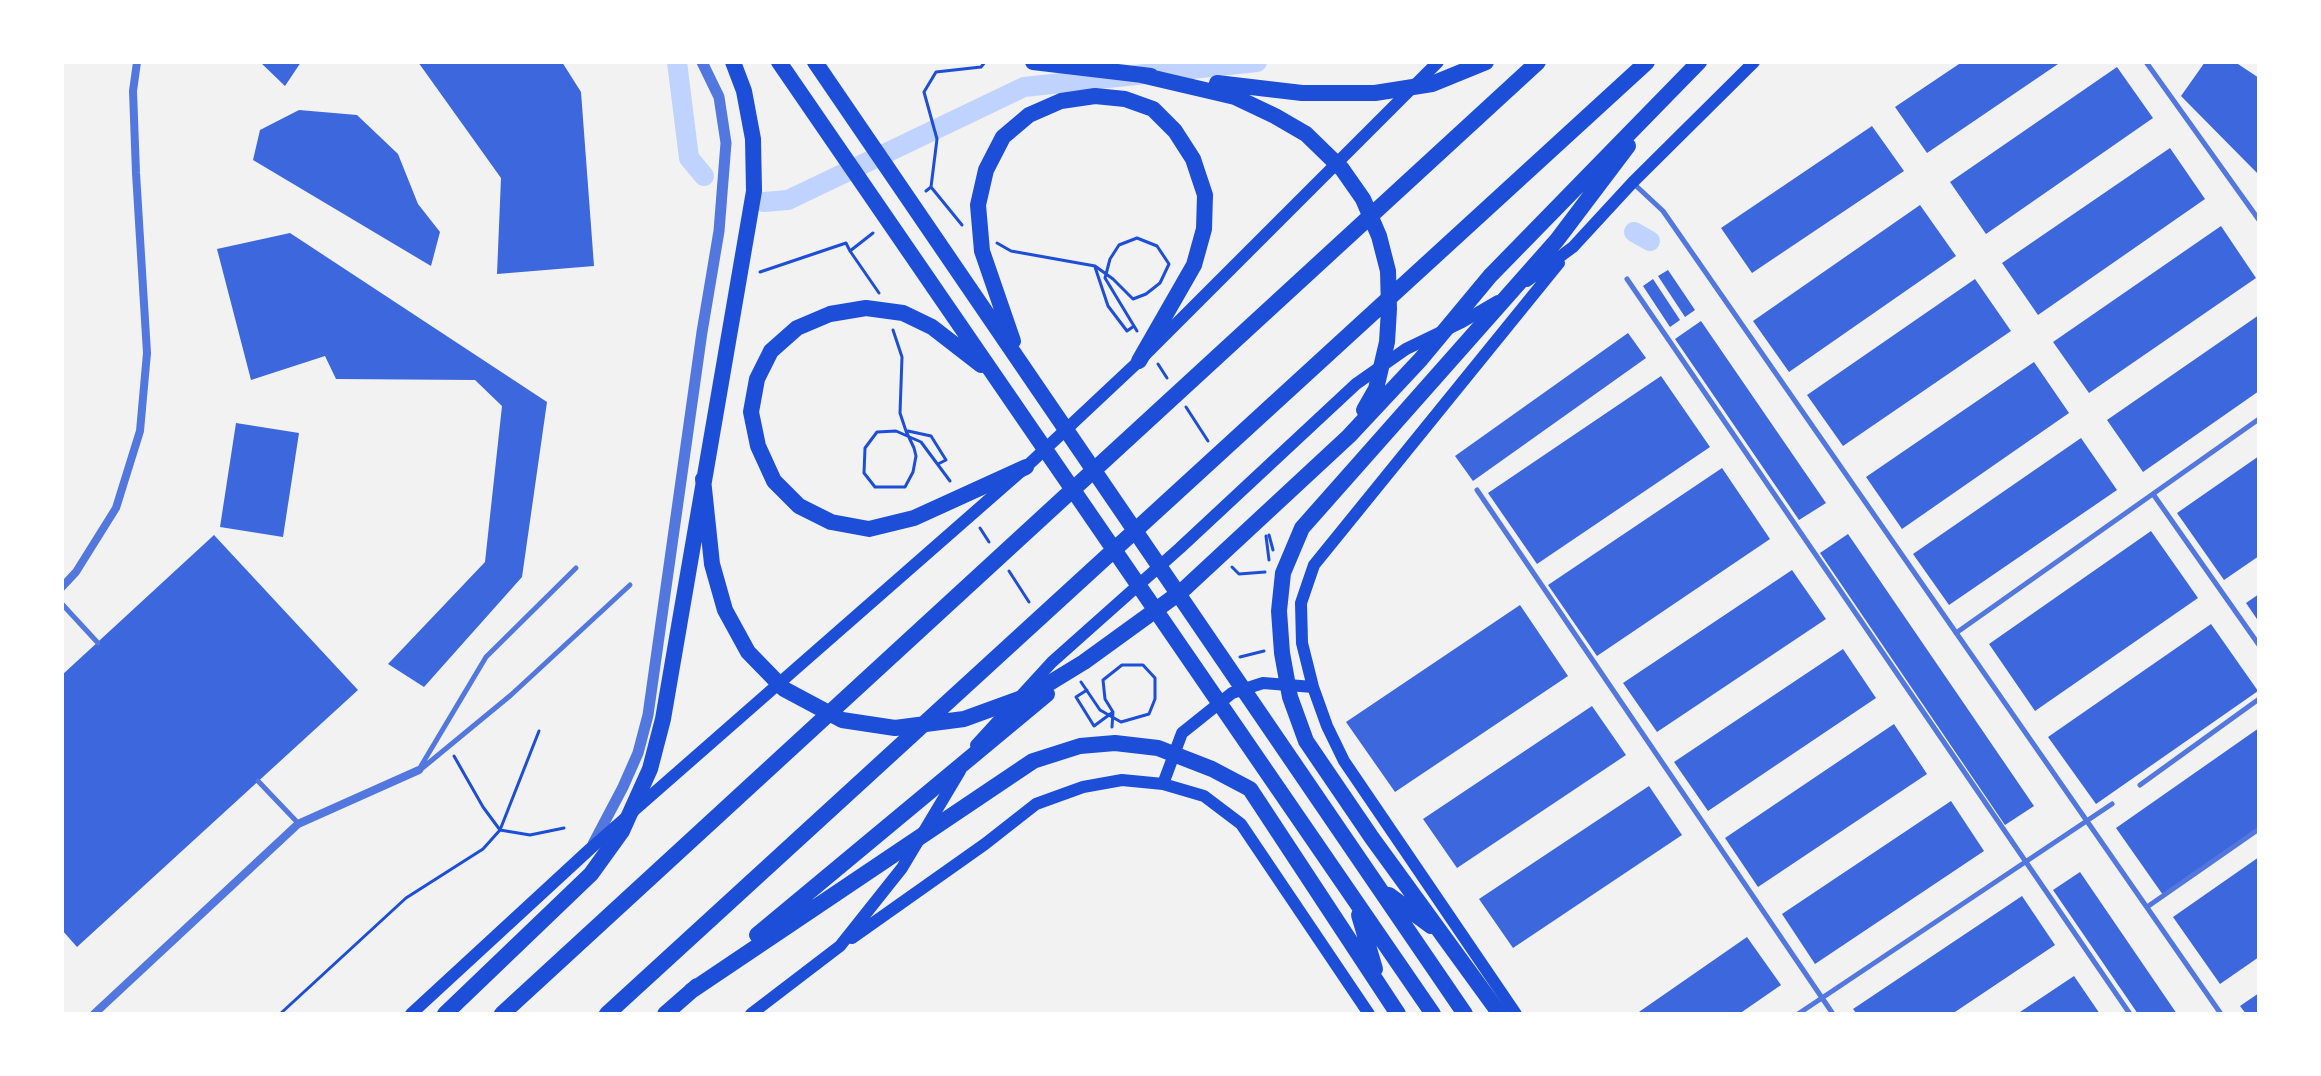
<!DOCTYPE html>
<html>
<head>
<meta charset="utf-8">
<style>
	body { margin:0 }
	#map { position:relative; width:2321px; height:1076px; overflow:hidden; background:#f2f2f2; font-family:Spectral,serif }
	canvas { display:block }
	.frame { position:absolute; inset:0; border:64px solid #fff; pointer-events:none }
</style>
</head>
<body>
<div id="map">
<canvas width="2321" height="1076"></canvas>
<div class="frame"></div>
</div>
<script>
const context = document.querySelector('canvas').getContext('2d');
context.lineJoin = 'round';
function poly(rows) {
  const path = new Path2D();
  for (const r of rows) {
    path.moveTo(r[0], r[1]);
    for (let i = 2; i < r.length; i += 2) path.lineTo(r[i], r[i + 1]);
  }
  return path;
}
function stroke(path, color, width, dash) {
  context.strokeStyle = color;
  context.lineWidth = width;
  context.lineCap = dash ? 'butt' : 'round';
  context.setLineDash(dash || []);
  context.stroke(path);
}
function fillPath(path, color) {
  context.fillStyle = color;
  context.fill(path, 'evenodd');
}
const canal = poly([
	[677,62,689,158,704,176],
	[764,202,788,200,1024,87,1257,62],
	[1634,232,1650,241]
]);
const building = poly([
	[260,62,301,62,285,86],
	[418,62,562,62,581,92,594,266,497,274,501,178],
	[1962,62,2061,62,1927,153,1895,107],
	[2205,62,2235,62,2259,78,2259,175,2181,96],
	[2117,67,2153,118,1986,234,1950,182],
	[299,110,357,115,398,154,418,204,440,232,431,266,253,160,260,130],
	[1872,126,1904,171,1752,273,1721,228],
	[2170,148,2205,199,2038,315,2002,263],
	[1920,205,1956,256,1789,372,1753,321],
	[2221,226,2256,278,2089,393,2053,342],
	[290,233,547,402,522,577,424,687,388,664,485,562,502,406,475,380,336,379,325,356,251,380,217,249],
	[1668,270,1695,310,1685,317,1658,276],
	[1653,279,1680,320,1670,327,1643,286],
	[1975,279,2011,331,1843,446,1807,395],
	[2259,315,2259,391,2143,472,2107,420],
	[1701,321,1826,503,1799,520,1675,339],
	[1628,333,1646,358,1473,481,1455,456],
	[2034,362,2069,413,1902,529,1866,477],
	[1661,376,1710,447,1537,564,1488,493],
	[236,423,299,433,283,537,220,527],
	[2081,438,2117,490,1949,605,1913,554],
	[2259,456,2259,556,2224,580,2177,513],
	[1722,468,1770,539,1597,656,1548,585],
	[2151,531,2198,598,2035,711,1989,644],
	[1848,534,2034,806,2005,825,1820,553],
	[214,535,358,690,77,947,62,930,62,675],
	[1792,570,1826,619,1657,732,1623,683],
	[2259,594,2259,622,2246,603],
	[1520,605,1568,676,1395,792,1346,722],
	[2211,624,2258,691,2096,804,2048,737],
	[1843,649,1876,698,1708,811,1674,762],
	[1592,706,1626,755,1457,868,1423,819],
	[1894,724,1927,774,1758,887,1725,838],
	[2259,728,2259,828,2163,895,2116,828],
	[1649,786,1682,835,1513,948,1479,899],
	[1951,801,1984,851,1815,964,1782,914],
	[2259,857,2259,957,2220,984,2173,917],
	[2080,872,2177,1014,2138,1014,2053,890],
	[2022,896,2055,945,1952,1014,1857,1014,1853,1009],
	[1747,937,1781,985,1739,1014,1636,1014],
	[2074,976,2100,1014,2017,1014],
	[2259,993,2259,1014,2246,1014,2240,1006]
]);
const path = poly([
	[931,187,937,139,924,92,936,72,981,67,985,62],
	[926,191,931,187,962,225],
	[873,233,850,251,879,293],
	[997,243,1011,251,1095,266,1113,279,1133,299,1146,294,1160,283,1169,264,1157,246,1137,238,1119,245,1110,259,1105,278,1137,331],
	[1095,267,1108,306,1127,331,1134,326],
	[760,272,846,243,850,251],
	[893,330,902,357,900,413,906,431,914,448,916,456,913,472,905,487,875,487,864,473,865,448,877,432,896,431,921,442,950,481],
	[1158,364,1167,378],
	[1186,407,1208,441],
	[908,431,931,436,946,460,938,464],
	[980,528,989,542],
	[1269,535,1273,550],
	[1266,536,1269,560],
	[1232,567,1239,574,1265,572],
	[1009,571,1029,602],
	[1240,657,1264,651],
	[1081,682,1100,710,1121,722,1149,714,1155,699,1155,678,1143,665,1122,665,1103,680,1105,699,1113,712,1112,727],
	[1087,690,1076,697,1094,726,1113,712],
	[454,756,483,807,500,830,530,835,564,828],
	[280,1014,406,898,483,849,500,830,539,731]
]);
const service = poly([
	[2146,62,2259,220],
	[1633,183,1663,211,2221,1014],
	[1627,279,2130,1014],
	[1477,490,1833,1014],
	[2153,494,2259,645],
	[62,604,98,643],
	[1956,633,2259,419],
	[421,766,486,657,576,568],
	[420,770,511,695,630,585],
	[258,781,298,823],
	[2140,785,2259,699],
	[2147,907,2259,829],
	[1798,1014,2112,804]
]);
const minor = poly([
	[62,587,76,572,116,508,140,431,147,353,136,173,133,91,137,62],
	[94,1014,298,824,419,770]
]);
const tertiary = poly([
	[593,844,623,787,638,753,648,715,702,332,719,231,726,143,719,97,702,62]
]);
const secondary = poly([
	[1527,281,1573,247,1633,182,1754,62],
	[976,745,1052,662,1180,548,1356,384,1406,349,1462,322,1498,301],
	[1163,784,1182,733,1232,693,1263,683,1313,687],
	[852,938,985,844,1036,804,1083,787,1122,780,1163,784,1204,796,1241,824,1369,1014],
	[411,1014,590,849,1026,467,1139,361,1438,62],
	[751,1014,840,946,902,868,960,771],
	[1516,1014,1344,761,1327,726,1313,687,1302,643,1301,603,1314,565,1559,263]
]);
const trunk = poly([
	[779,62,1433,1014],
	[815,62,1465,1014],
	[1033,62,1151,76],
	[1141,75,1235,97,1275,116,1306,134,1342,169,1363,199,1379,236,1388,271,1389,309,1387,342,1376,389,1364,410],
	[1217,83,1302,93,1375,93,1432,84,1486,62],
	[1013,341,982,251,978,205,986,170,1003,137,1029,115,1061,101,1095,96,1125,99,1153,109,1175,131,1193,159,1205,195,1204,229,1194,265,1139,361],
	[981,365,932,327,903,313,866,308,830,314,797,328,771,351,757,379,751,412,758,446,774,481,799,506,831,522,869,529,914,518,1026,467],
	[703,479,712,564,725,610,748,652,784,689,842,720,895,728,964,719,1030,695,1084,662,1182,591,1349,436,1421,359,1490,276,1699,62],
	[1389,895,1431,926],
	[1359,915,1375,969],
	[757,935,1047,694],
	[691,991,1033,761,1080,746,1115,743,1158,748,1212,769,1250,789,1398,1014],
	[445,1014,591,874,622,831,650,769,663,719,754,191,753,139,744,91,733,62],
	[502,1014,1538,62],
	[607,1014,1647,62],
	[665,1014,697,986],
	[1500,1014,1372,838,1306,741,1290,697,1282,653,1279,611,1283,573,1302,528,1557,240,1628,146]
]);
stroke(canal, '#bfd3fe', 20);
fillPath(building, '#3d67dc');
stroke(path, '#1d4ed8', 3);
stroke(service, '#5277de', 5);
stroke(minor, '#5277de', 8);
stroke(tertiary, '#5277de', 11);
stroke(secondary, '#1d4ed8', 12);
stroke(trunk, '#1d4ed8', 16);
</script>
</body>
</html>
